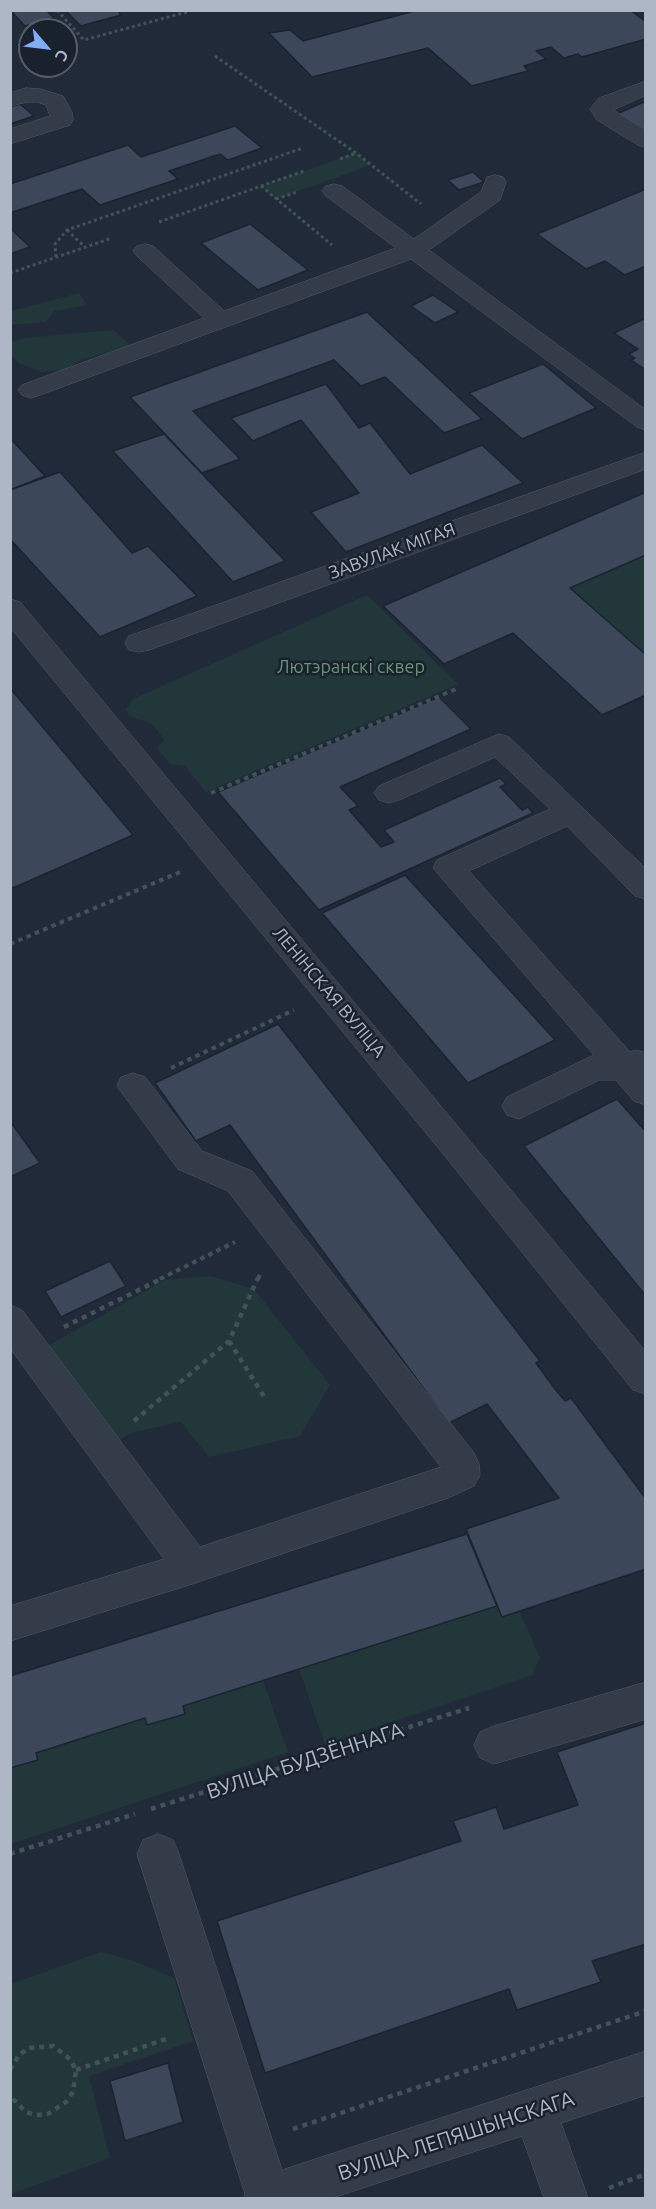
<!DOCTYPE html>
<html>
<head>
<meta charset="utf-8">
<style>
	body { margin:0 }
	#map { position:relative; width:656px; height:2209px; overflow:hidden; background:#202a39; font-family:Ubuntu,sans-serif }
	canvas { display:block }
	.frame { position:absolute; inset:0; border:12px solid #aeb7c6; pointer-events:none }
	.north { position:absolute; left:18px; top:18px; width:60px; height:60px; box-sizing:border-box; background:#19212d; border:2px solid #555d6a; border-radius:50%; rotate:118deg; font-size:16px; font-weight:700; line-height:24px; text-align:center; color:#aeb7c6 }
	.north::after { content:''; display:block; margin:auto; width:21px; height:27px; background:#80adf9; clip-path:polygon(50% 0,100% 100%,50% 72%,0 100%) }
</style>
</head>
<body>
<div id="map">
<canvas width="656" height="2209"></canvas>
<div class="frame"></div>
<div class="north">С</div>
</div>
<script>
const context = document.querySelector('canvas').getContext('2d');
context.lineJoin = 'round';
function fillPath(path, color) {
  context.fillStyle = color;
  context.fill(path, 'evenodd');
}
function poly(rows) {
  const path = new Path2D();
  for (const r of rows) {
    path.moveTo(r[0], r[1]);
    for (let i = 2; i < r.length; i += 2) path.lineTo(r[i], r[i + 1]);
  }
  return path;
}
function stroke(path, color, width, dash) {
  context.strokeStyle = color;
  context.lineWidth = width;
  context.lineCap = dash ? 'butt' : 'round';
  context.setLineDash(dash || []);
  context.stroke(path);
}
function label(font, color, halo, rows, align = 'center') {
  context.font = font + ' Ubuntu,sans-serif';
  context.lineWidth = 5;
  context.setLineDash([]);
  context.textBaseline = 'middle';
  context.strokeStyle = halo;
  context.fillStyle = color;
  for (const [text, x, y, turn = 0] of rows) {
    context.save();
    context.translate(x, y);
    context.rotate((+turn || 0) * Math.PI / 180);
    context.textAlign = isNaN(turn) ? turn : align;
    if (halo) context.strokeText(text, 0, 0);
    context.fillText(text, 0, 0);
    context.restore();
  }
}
const green = poly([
	[356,153,371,165,276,199,261,186],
	[79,293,87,305,54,311,46,322,11,325,11,311],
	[113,330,132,346,80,360,67,370,42,372,19,363,11,355,11,342,23,338],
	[645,555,645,655,570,588],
	[367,595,458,684,206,792,185,766,170,764,161,753,157,747,165,740,151,723,129,716,126,709,133,699],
	[211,1276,254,1289,330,1385,300,1436,209,1457,181,1422,130,1433,119,1440,46,1347,165,1280],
	[497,1606,502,1617,520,1612,540,1658,532,1675,325,1744,299,1669],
	[263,1680,288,1752,11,1844,11,1768,38,1760,36,1753,145,1718,148,1725,185,1714,183,1706],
	[101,1952,134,1961,174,1978,193,2041,89,2076,110,2158,11,2194,11,1984]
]);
const building = poly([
	[10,10,46,10,54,18,25,26,10,10],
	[65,10,117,10,121,15,81,26,65,10],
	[418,10,630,10,646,22,646,39,582,57,578,54,564,58,551,47,536,51,546,59,524,66,528,71,472,86,428,48,312,77,269,33,290,30,303,41,418,10],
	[30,40,30,61,16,44,30,40],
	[646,101,646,131,617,114,646,101],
	[20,104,34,116,10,124,10,107,20,104],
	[235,126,262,148,228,160,220,154,169,171,178,179,100,205,82,189,10,213,10,184,128,145,141,157,235,126],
	[473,172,484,182,459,190,448,180,473,172],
	[646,189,646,266,625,275,605,261,586,269,537,234,646,189],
	[250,224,308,270,258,290,201,243,250,224],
	[10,228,30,247,10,254,10,228],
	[433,295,458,312,435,323,411,306,433,295],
	[367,312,482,419,444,433,385,377,361,386,334,360,193,411,240,459,202,473,130,397,367,312],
	[646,318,646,370,631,360,635,358,629,354,638,349,614,333,646,318],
	[543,364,596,408,522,439,469,393,543,364],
	[326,384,359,428,370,423,410,474,482,445,523,483,346,552,311,512,359,493,301,420,253,441,231,418,326,384],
	[164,434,285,561,233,582,113,451,164,434],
	[10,438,45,476,10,490,10,438],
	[60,472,132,553,148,546,197,596,100,637,10,539,10,490,60,472],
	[646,492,646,555,570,588,646,655,646,695,602,715,513,633,444,664,383,606,646,492],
	[10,688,133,835,13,888,10,885,10,688],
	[439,697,471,729,340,787,358,806,349,810,381,847,394,842,384,830,500,778,506,784,500,787,522,810,528,807,533,813,319,910,218,792,439,697],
	[405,875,555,1040,468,1083,322,913,405,875],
	[278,1024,540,1361,536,1363,555,1389,565,1401,571,1398,646,1499,646,1569,502,1617,466,1529,559,1498,487,1404,449,1423,230,1125,196,1141,155,1083,278,1024],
	[617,1099,646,1132,646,1296,524,1146,617,1099],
	[10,1121,40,1163,10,1177,10,1121],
	[110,1261,126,1286,61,1317,45,1291,110,1261],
	[467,1534,497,1606,183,1706,185,1714,147,1725,145,1718,36,1753,38,1760,10,1768,10,1676,467,1534],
	[646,1723,646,1944,592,1961,601,1982,517,2010,509,1989,265,2073,217,1921,461,1841,453,1821,481,1812,496,1807,504,1829,578,1805,557,1752,646,1723],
	[168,2063,183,2122,125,2141,110,2081,168,2063]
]);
const pathFar2 = poly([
	[57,10,84,40,194,10],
	[215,56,356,153,421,204],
	[340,159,356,153],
	[261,186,332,245],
	[276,199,297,192],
	[159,222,304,171],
	[67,230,85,247],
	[56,257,55,244,67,230,303,148],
	[10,273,112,238]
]);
const pathFar1 = poly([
	[211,793,456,689],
	[10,944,180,872],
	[171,1068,294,1010],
	[160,1279,235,1242],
	[258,1279,261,1272]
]);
const path = poly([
	[64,1327,163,1278],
	[229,1341,265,1398],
	[134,1421,229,1341,258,1278],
	[151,1809,469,1708],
	[10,1854,135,1814],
	[10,2070,19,2055,29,2048,53,2046,70,2059,76,2070,73,2092,66,2102,48,2114,36,2115,26,2112,10,2096],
	[76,2070,169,2038],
	[293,2129,646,2011],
	[609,2188,646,2174]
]);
const minor = poly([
	[646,81,646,95,613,110,646,130,646,147,638,145,597,120,590,109,599,98,646,81],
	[26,88,40,89,63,96,72,112,73,120,70,125,10,144,10,129,50,116,46,105,37,102,27,102,10,106,10,93,26,88],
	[495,175,503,177,506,182,500,200,429,250,646,410,646,430,637,427,411,259,40,395,31,398,22,395,18,390,22,385,204,318,137,256,133,251,137,246,145,244,153,246,224,311,396,248,326,196,322,191,326,186,334,184,342,186,414,239,481,192,487,177,495,175],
	[646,452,646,469,149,650,139,652,129,650,125,643,129,636,646,452],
	[10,599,20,602,646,1352,646,1394,633,1390,440,1150,10,627,10,599],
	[499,734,509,737,646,869,646,899,635,896,567,826,469,871,630,1052,636,1050,646,1053,646,1105,634,1101,616,1080,599,1080,519,1119,507,1115,502,1106,507,1097,594,1055,433,868,437,860,550,809,495,757,399,800,389,803,379,800,374,793,379,786,499,734],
	[133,1073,145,1077,202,1151,252,1171,474,1453,479,1464,480,1475,474,1486,448,1498,192,1584,10,1641,10,1606,164,1559,10,1348,10,1305,22,1310,200,1547,441,1467,228,1191,178,1169,117,1086,121,1077,133,1073],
	[646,1682,646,1719,494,1764,480,1758,474,1745,480,1732,494,1726,646,1682],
	[158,1834,173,1840,179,1854,282,2170,646,2051,646,2095,561,2123,588,2198,544,2198,522,2136,332,2198,244,2198,245,2194,137,1854,143,1840,158,1834]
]);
const streetNames = [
	["ЗАВУЛАК МІГАЯ",392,551,-20],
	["ЛЕНІНСКАЯ ВУЛІЦА",329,992,50]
];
const parkNames = [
	["Лютэранскі сквер",351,667]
];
const nearStreetnames = [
	["ВУЛІЦА БУДЗЁННАГА",305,1761,-18],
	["ВУЛІЦА ЛЕПЯШЫНСКАГА",456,2136,-18]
];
fillPath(green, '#22373a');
fillPath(building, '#3c4859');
stroke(building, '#1b2330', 1.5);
stroke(minor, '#515a67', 1);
stroke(pathFar2, '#405457', 3, [3, 3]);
stroke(pathFar1, '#405457', 4, [4.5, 4.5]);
stroke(path, '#405457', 4.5, [5, 5]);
fillPath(minor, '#343c49');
label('18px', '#aeb7c6', '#19212d', streetNames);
label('18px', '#659671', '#19212d', parkNames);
label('21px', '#aeb7c6', '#19212d', nearStreetnames);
</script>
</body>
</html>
